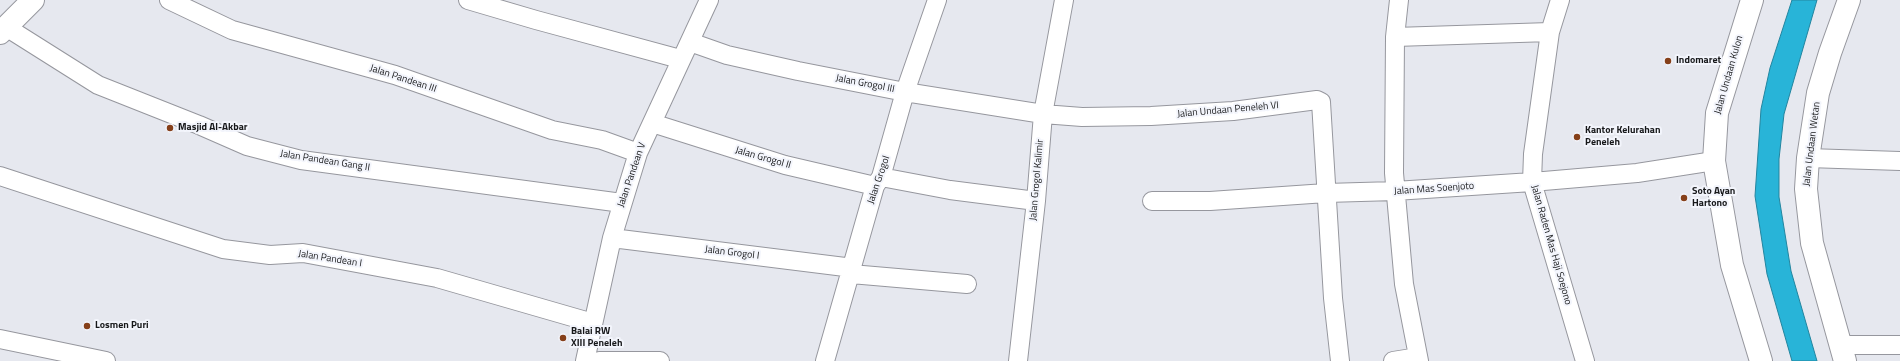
<!DOCTYPE html>
<html>
<head>
<meta charset="utf-8">
<style>
	body { margin:0 }
	canvas { display:block; background:#e6e8ef }
</style>
</head>
<body>
<canvas width="1900" height="361"></canvas>
<script>
const context = document.querySelector('canvas').getContext('2d');
context.lineJoin = 'round';
function fillPath(path, color) {
  context.fillStyle = color;
  context.fill(path, 'evenodd');
}
function poly(rows) {
  const path = new Path2D();
  for (const r of rows) {
    path.moveTo(r[0], r[1]);
    for (let i = 2; i < r.length; i += 2) path.lineTo(r[i], r[i + 1]);
  }
  return path;
}
function stroke(path, color, width, dash) {
  context.strokeStyle = color;
  context.lineWidth = width;
  context.lineCap = dash ? 'butt' : 'round';
  context.setLineDash(dash || []);
  context.stroke(path);
}
function label(font, color, halo, rows, align = 'center') {
  context.font = font + ' "Titillium Web",sans-serif';
  context.lineWidth = 4;
  context.setLineDash([]);
  context.textBaseline = 'middle';
  context.strokeStyle = halo;
  context.fillStyle = color;
  for (const [text, x, y, turn = 0] of rows) {
    context.save();
    context.translate(x, y);
    context.rotate((+turn || 0) * Math.PI / 180);
    context.textAlign = isNaN(turn) ? turn : align;
    if (halo) context.strokeText(text, 0, 0);
    context.fillText(text, 0, 0);
    context.restore();
  }
}
const water = poly([
	[1792,0,1817,0,1784,114,1779,159,1779,197,1791,271,1817,361,1792,361,1767,274,1755,196,1761,109,1770,68,1792,0]
]);
const minor = poly([
	[169,0,232,30,395,75,552,130,602,140,638,153],
	[468,0,536,20,680,59],
	[1399,0,1395,37,1394,173,1404,284,1419,361],
	[1560,0,1550,32,1533,154,1532,182,1585,361],
	[6,27,98,85,199,125,247,146,301,160,622,203],
	[1395,37,1550,32],
	[690,42,727,55,798,71,905,92,1043,114,1082,117,1151,116,1233,111,1317,100,1321,102,1333,298,1340,361],
	[652,123,785,165,875,186],
	[1808,158,1900,161],
	[0,176,223,249,270,255,303,253,437,278,593,323],
	[881,177,950,190,1036,201],
	[1152,201,1210,201,1326,193,1395,191,1532,182,1637,173,1714,161],
	[612,238,853,268],
	[851,274,967,284],
	[0,339,106,361],
	[1840,345,1900,345],
	[585,361,612,238,638,153,709,0],
	[599,361,660,361],
	[825,361,875,186,881,177,905,92,937,0],
	[1018,361,1036,201,1043,114,1064,0],
	[1393,361,1418,357]
]);
const tertiary = poly([
	[0,33,33,0]
]);
const secondary = poly([
	[1752,0,1717,113,1714,161,1732,265,1761,361],
	[1845,361,1812,243,1806,189,1808,158,1818,93,1830,53,1849,0]
]);
const markers = [
	[1668,61,4,"#853f19"],
	[170,128,4,"#853f19"],
	[1577,137,4,"#853f19"],
	[1684,198,4,"#853f19"],
	[87,326,4,"#853f19"],
	[563,338,4,"#853f19"]
];
const poiNames = [
	["Indomaret",1676,61],
	["Masjid Al-Akbar",178,128],
	["Kantor Kelurahan",1585,131],
	["Peneleh",1585,143],
	["Soto Ayan",1692,192],
	["Hartono",1692,204],
	["Losmen Puri",95,326],
	["Balai RW",571,332],
	["XIII Peneleh",571,344]
];
const streetNames = [
	["Jalan Undaan Kulon",1729,75,-74],
	["Jalan Pandean III",403,79,18],
	["Jalan Grogol III",865,84,11],
	["Jalan Undaan Peneleh VI",1228,110,-5],
	["Jalan Undaan Wetan",1812,144,-83],
	["Jalan Grogol II",763,158,16],
	["Jalan Pandean Gang II",325,161,9],
	["Jalan Pandean V",632,175,-71],
	["Jalan Grogol",879,180,-71],
	["Jalan Grogol Kalimir",1037,180,-85],
	["Jalan Mas Soenjoto",1434,189,-4],
	["Jalan Raden Mas Haji Soejono",1551,245,74],
	["Jalan Grogol I",732,253,7],
	["Jalan Pandean I",330,259,9]
];
fillPath(water, '#28b4d8');
stroke(water, '#23859f', 1);
stroke(minor, '#96979e', 20);
stroke(tertiary, '#96979e', 24);
stroke(secondary, '#96979e', 24);
stroke(minor, '#fff', 18);
stroke(tertiary, '#fff', 22);
stroke(secondary, '#fff', 22);
for (const [x, y, r, color] of markers) {
  const dot = new Path2D();
  dot.arc(x, y, r, 0, 2 * Math.PI);
  context.fillStyle = color;
  context.fill(dot);
  stroke(dot, '#f3f5fc', 1.5);
}
label('bold 10px', '#17181a', '#f3f5fc', poiNames, 'left');
label('10px', '#17181a', '#f3f5fc', streetNames);
</script>
</body>
</html>
